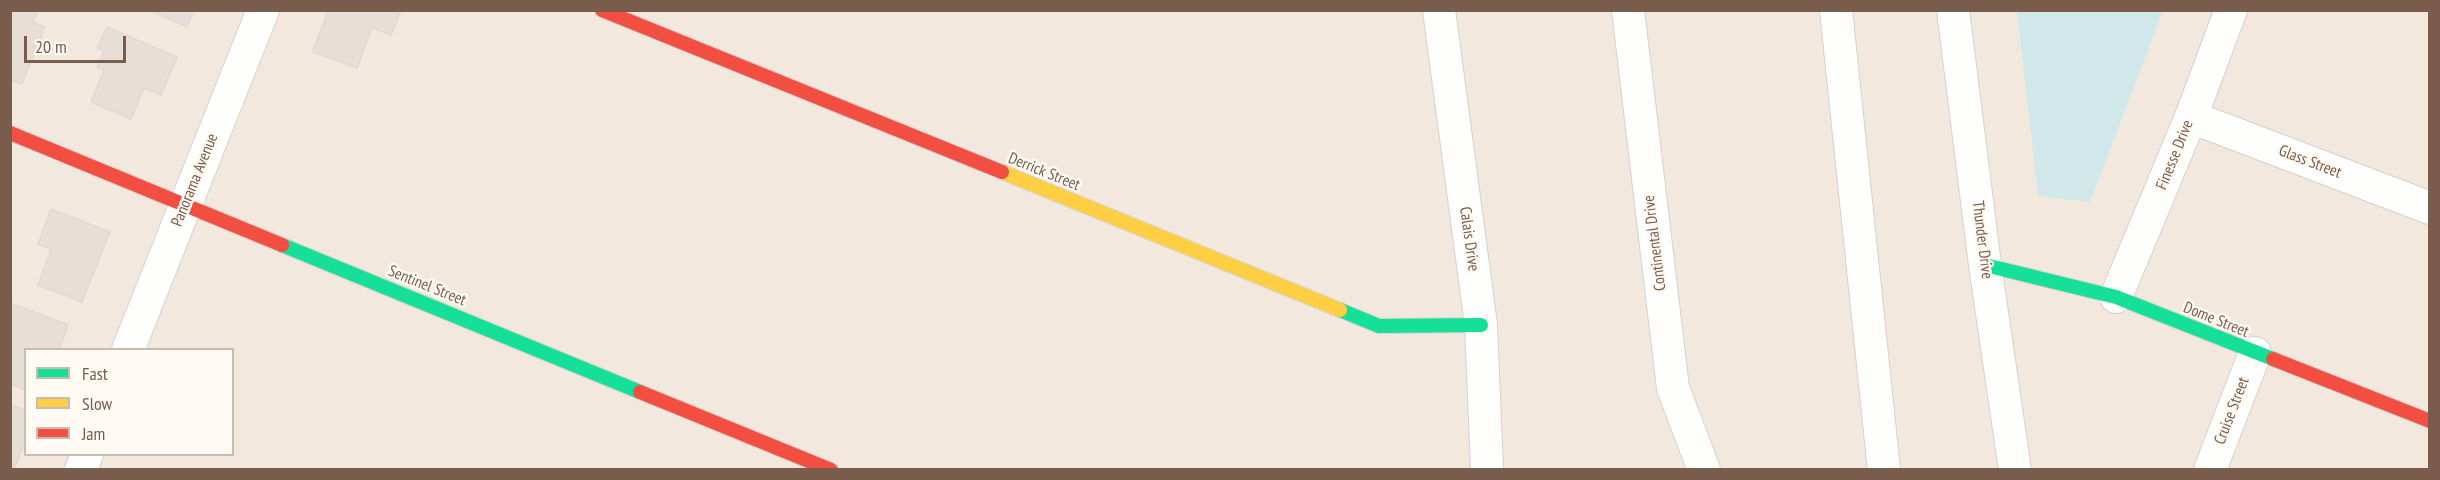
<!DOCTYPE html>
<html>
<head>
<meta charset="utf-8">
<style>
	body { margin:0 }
	#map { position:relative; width:2440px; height:480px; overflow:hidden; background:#f9f5f0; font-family:"PT Sans Narrow",sans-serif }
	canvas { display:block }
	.frame { position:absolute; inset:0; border:12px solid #7a5c4d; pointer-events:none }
	.legend { position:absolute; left:24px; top:348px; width:210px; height:108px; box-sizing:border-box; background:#fffaf3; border:2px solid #cabbb1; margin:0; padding:8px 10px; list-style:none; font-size:18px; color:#7a5c4d }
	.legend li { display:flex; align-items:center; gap:12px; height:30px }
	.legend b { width:30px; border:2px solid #cabbb1 }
	.scale { position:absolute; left:24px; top:36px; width:102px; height:27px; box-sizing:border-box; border:3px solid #7a5c4d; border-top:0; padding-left:8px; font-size:18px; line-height:21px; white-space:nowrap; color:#7a5c4d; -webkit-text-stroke:4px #fffaf3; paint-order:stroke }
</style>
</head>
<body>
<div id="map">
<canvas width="2440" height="480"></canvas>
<div class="frame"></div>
<ul class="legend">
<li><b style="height:8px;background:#16e098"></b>Fast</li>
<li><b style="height:8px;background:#ffcf43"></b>Slow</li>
<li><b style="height:8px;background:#f24e42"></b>Jam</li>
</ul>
<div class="scale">20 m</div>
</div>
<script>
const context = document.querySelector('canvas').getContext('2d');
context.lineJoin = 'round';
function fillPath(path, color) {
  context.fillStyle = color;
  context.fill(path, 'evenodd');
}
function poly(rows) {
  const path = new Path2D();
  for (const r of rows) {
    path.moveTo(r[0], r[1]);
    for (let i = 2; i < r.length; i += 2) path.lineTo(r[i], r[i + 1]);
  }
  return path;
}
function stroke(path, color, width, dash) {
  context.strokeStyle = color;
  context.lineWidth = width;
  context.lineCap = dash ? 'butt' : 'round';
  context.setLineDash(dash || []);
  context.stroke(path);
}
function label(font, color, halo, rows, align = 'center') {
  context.font = font + ' "PT Sans Narrow",sans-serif';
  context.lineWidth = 5;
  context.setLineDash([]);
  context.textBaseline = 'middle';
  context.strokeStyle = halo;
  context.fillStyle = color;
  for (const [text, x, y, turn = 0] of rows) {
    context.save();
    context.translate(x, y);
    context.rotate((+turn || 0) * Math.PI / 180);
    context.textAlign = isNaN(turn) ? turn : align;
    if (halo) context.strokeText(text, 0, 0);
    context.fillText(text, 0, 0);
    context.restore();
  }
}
const residential = poly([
	[10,11,2429,11,2429,469,11,469],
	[26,350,232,350,232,454,26,454]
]);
const water = poly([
	[2017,11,2163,11,2090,202,2038,196]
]);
const building = poly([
	[10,10,38,10,33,22,45,27,22,84,10,80,10,10],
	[149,10,194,10,187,27,149,10],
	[328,10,400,10,401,11,391,35,372,28,357,68,313,52,328,10],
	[107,27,177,57,161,95,144,88,131,119,91,102,104,70,97,67,104,51,97,48,107,27],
	[51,209,110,232,82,302,38,285,51,249,38,244,51,209],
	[10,303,68,325,59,350,26,350,26,390,10,384,10,303],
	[10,405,26,410,26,438,14,470,10,470,10,405]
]);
const street = poly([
	[1439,10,1481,325,1487,470],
	[1628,10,1673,388,1704,470],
	[1836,10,1884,470],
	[1953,10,1985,265,2015,470],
	[2191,117,2430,208],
	[2116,297,2191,117,2231,10],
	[128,350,263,10],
	[81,470,87,454],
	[2210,470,2255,353]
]);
const fast = poly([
	[282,245,640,392],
	[1985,265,2116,297,2273,359],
	[1340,310,1379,326,1481,325]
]);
const slow = poly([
	[1002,172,1340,310]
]);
const jam = poly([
	[602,10,1002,172],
	[10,133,282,245],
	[2273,359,2430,421],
	[640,392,831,470]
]);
const streetNames = [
	["Finesse Drive",2175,155,-68],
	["Glass Street",2310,162,21],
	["Derrick Street",1044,172,22],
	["Panorama Avenue",195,180,-68],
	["Calais Drive",1469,239,82],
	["Thunder Drive",1982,240,83],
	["Continental Drive",1655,243,-97],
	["Sentinel Street",427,286,22],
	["Dome Street",2216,320,22],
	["Cruise Street",2232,411,-69]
];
fillPath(residential, '#f2e8de');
fillPath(water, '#d0e8ea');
fillPath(building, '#e6ded7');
stroke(building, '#e2d8d2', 1.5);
stroke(street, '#d7d1cb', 34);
stroke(fast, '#d9d2cb', 16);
stroke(slow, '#d9d2cb', 16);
stroke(jam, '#d9d2cb', 16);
stroke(street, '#fefefd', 32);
stroke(fast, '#16e098', 14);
stroke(slow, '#ffcf43', 14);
stroke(jam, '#f24e42', 14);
label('16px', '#7a5c4d', '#fffaf3', streetNames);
</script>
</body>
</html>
